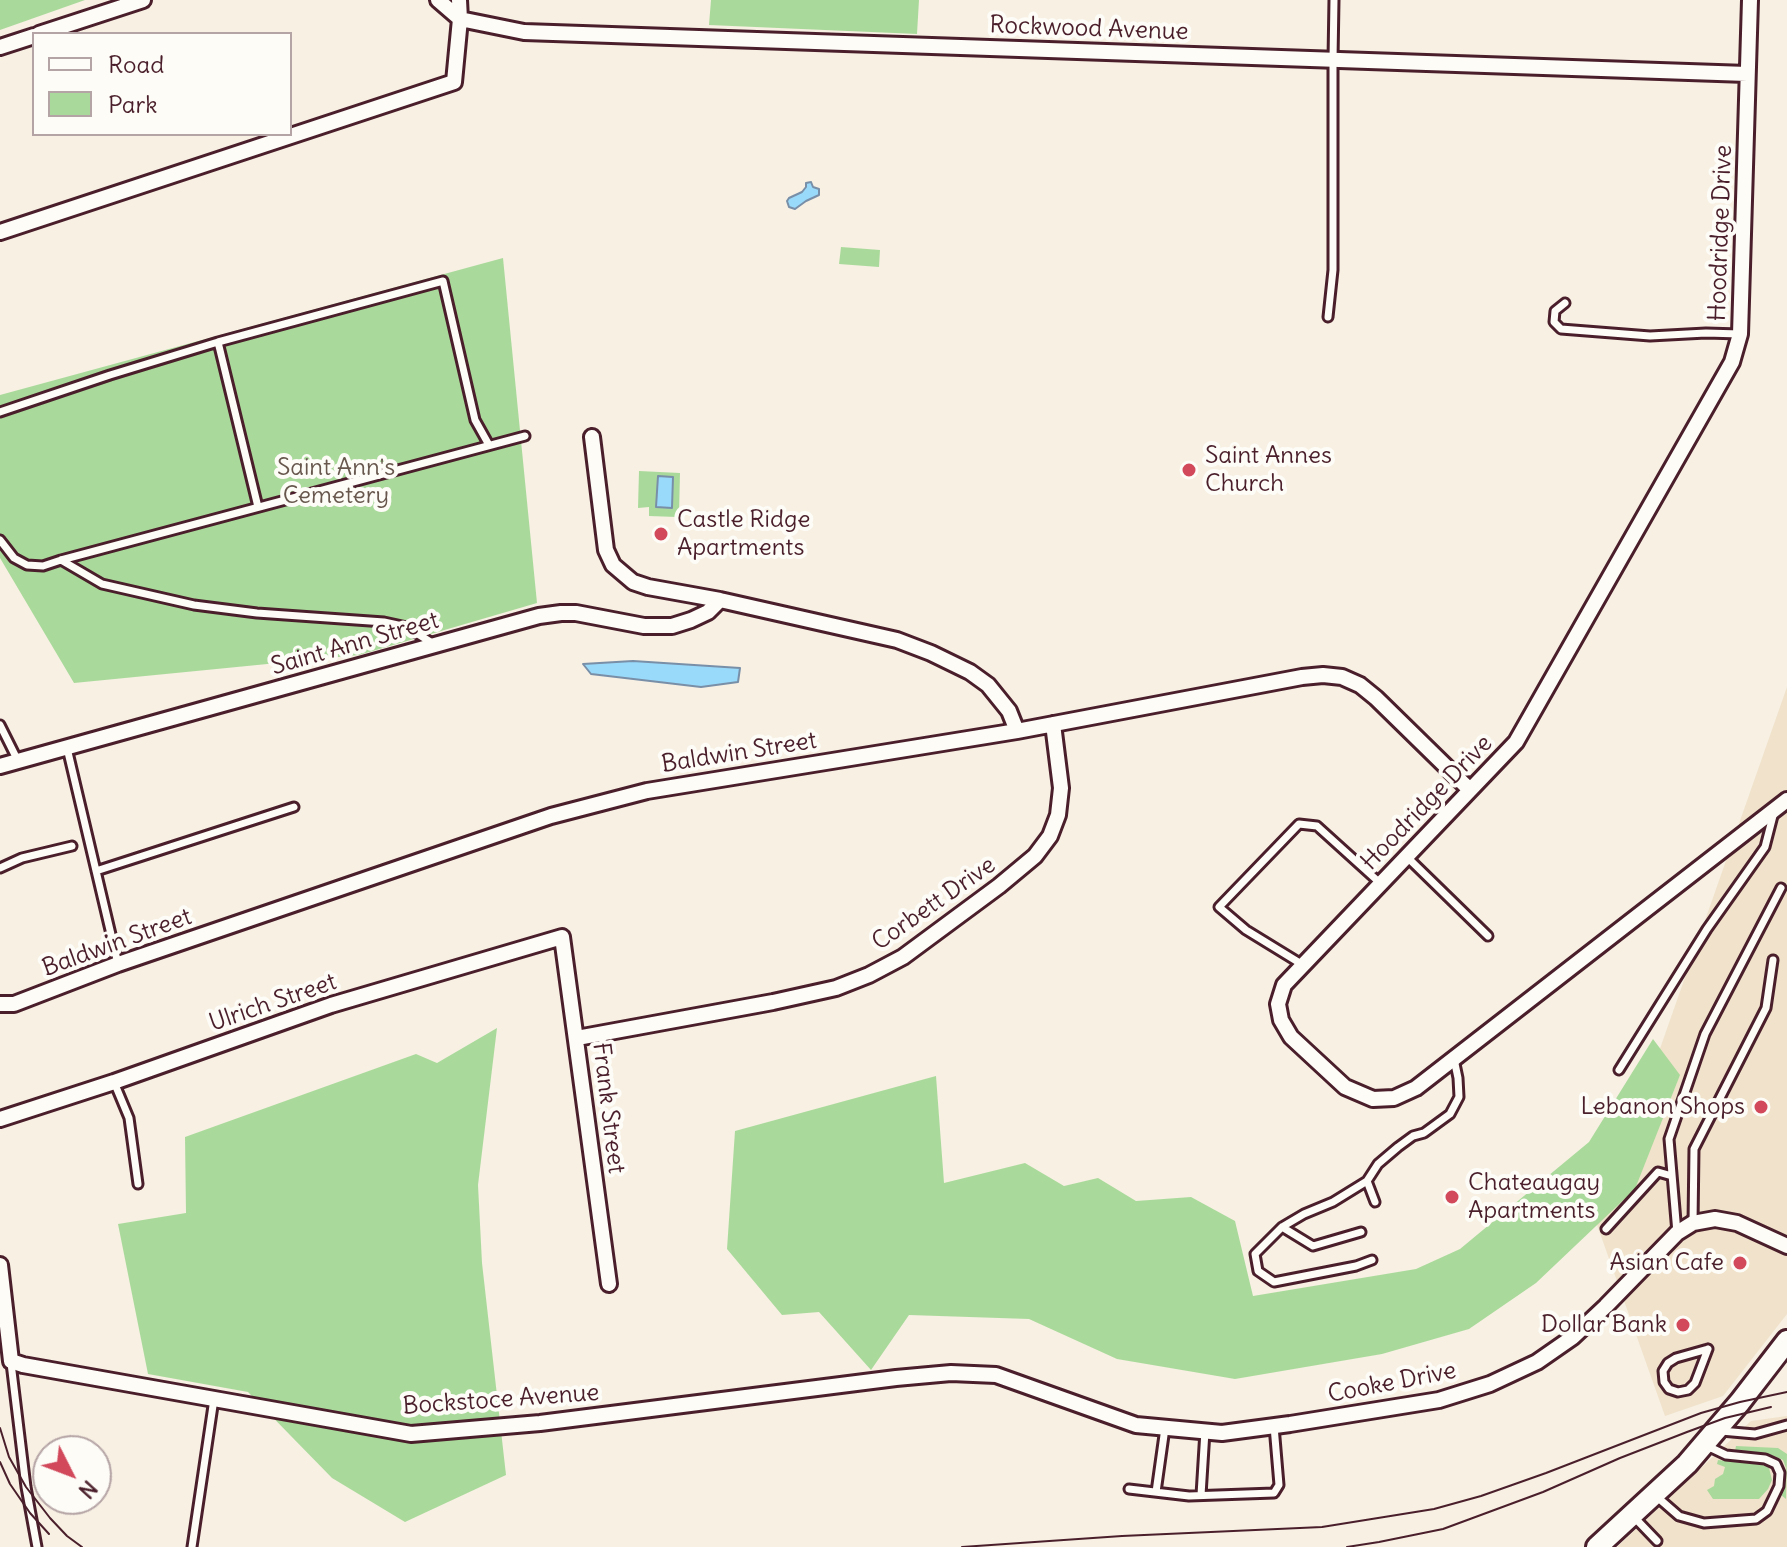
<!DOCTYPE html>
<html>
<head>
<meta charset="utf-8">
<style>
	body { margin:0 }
	#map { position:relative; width:1787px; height:1547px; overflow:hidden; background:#f7f0e3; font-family:Delius,sans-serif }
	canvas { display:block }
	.legend { position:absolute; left:32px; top:32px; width:260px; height:104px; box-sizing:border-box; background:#fdfcf7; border:2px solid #b5a4a5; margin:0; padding:10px 14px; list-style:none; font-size:24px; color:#4a1f2b }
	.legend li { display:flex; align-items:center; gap:16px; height:40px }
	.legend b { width:40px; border:2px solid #b5a4a5 }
	.north { position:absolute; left:32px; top:1435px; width:80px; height:80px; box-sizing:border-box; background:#fdfcf7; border:2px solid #b5a4a5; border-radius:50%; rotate:132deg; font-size:22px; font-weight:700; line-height:32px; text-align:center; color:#4a1f2b }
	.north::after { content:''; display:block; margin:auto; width:28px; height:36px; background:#d1495b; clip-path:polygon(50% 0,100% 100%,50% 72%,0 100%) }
</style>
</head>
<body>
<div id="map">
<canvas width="1787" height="1547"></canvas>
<ul class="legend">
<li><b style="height:10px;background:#fdfcf7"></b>Road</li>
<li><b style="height:22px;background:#aada9b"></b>Park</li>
</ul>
<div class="north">N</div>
</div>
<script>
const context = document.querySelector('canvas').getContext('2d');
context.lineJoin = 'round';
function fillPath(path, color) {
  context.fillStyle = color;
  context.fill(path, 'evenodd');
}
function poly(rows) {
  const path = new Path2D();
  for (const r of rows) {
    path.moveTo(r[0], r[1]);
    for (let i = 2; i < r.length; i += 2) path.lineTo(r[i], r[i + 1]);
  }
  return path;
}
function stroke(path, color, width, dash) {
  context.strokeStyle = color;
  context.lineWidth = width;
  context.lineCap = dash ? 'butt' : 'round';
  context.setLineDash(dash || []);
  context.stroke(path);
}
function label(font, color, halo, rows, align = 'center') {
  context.font = font + ' Delius,sans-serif';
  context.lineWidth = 8;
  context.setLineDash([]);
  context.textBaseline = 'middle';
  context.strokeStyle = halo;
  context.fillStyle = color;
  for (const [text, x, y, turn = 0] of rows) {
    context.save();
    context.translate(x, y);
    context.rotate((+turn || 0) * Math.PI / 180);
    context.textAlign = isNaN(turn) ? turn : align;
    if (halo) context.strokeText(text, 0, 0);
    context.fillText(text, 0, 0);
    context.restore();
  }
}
const built = poly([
	[1787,687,1787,1314,1723,1396,1665,1416,1596,1222,1643,1097],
	[1787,1416,1787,1547,1617,1547,1751,1421]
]);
const green = poly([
	[0,0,85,0,0,30],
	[711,0,919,0,917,34,709,25],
	[841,247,880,250,879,267,839,264],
	[503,258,537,603,359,655,74,683,0,558,0,395],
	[639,471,680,473,679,514,677,517,649,516,649,507,638,508],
	[497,1028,478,1185,482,1263,506,1475,405,1522,332,1478,248,1392,148,1374,118,1224,186,1213,185,1137,416,1054,437,1063],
	[1653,1039,1680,1075,1635,1189,1536,1283,1469,1329,1382,1354,1235,1379,1117,1359,1029,1319,909,1315,871,1370,819,1312,782,1315,727,1249,735,1131,936,1076,944,1183,1025,1163,1064,1186,1098,1178,1136,1201,1191,1197,1235,1221,1253,1296,1416,1269,1460,1249,1589,1142],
	[1736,1446,1778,1448,1787,1454,1786,1499,1781,1495,1786,1468,1783,1460,1774,1456,1756,1452,1735,1451],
	[1718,1460,1763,1465,1769,1468,1772,1480,1768,1489,1759,1499,1713,1499,1707,1490,1714,1486,1715,1479,1723,1474,1725,1467,1717,1464]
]);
const water = poly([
	[811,182,813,187,819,189,819,195,806,201,795,209,789,207,787,201,789,198,802,192,806,187,806,183,811,182],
	[658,476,673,477,672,508,656,507,658,476],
	[633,661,740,668,738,682,701,687,591,674,583,664,633,661]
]);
const lane = poly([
	[1565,303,1555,311,1554,322,1561,329,1650,336,1706,333,1740,334],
	[1328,317,1333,270,1333,59,1334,0],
	[218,342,258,507],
	[0,412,110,375,218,342,443,281,475,420,489,445],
	[0,540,14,558,27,565,43,566,61,560,525,436],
	[61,560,102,584,194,605,257,613,384,622,407,627,432,643],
	[0,725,18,761],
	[67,748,118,964],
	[1406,856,1488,936],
	[0,868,22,858,72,846],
	[96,871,294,807],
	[1303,965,1246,930,1219,907,1299,824,1317,826,1380,883],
	[1619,1070,1707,929,1765,847,1774,812],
	[114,1082,129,1118,138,1184],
	[1367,1181,1375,1202],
	[1693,1223,1694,1149,1766,1008,1773,960],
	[1282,1227,1313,1246,1361,1232],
	[1606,1229,1658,1172,1672,1176],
	[1677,1233,1669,1139,1705,1034,1781,888],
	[1372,1260,1356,1266,1274,1282,1258,1271,1255,1254,1282,1227,1304,1214,1333,1202,1367,1181,1378,1164,1398,1147,1413,1136,1424,1133,1450,1114,1459,1097,1458,1078,1454,1059],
	[1708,1349,1695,1383,1688,1390,1678,1392,1669,1389,1664,1382,1663,1371,1668,1363,1676,1358,1708,1349],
	[11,1363,26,1487,37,1547],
	[1721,1431,1755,1434,1787,1425],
	[1129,1489,1189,1496,1274,1493,1279,1485,1274,1426],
	[1156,1492,1165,1428],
	[1201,1495,1205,1431],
	[1656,1496,1679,1516,1704,1523,1756,1519,1767,1511,1779,1486,1780,1473,1776,1464,1765,1459,1726,1455,1705,1445],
	[1634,1517,1657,1541],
	[192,1547,214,1399]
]);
const street = poly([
	[438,0,460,19,524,32,1747,74],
	[1750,0,1740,334,1732,362,1516,742,1284,985,1278,1004,1281,1020,1291,1037,1345,1087,1373,1099,1394,1098,1416,1088,1787,800],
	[39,34,143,0],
	[0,47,34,36],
	[0,232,454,82,460,19,459,0],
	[592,437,606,550,613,565,633,582,648,587,720,600,897,640,931,653,970,672,988,685,1009,711,1017,731],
	[0,766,539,616,561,613,576,613,644,626,672,626,691,620,708,612,720,600],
	[0,1004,14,1004,118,964,551,816,647,791,1017,731,1302,677,1323,675,1342,677,1360,685,1376,698,1470,790],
	[577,1038,773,1002,836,988,869,975,903,957,999,886,1035,856,1050,836,1058,815,1061,788,1053,724],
	[0,1119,114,1082,331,1005,562,937,609,1284],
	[0,1265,11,1361,23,1365,411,1434,540,1423,896,1378,951,1373,996,1375,1136,1425,1222,1433,1290,1424,1439,1400,1490,1384,1537,1362,1573,1337,1606,1306,1677,1233,1693,1223,1715,1219,1737,1223,1787,1246]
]);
const secondary = poly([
	[1597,1547,1687,1464,1740,1402,1787,1341]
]);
const tram = poly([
	[0,1428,9,1457,26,1487,50,1518,67,1536,82,1547],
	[0,1462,10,1484,30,1513,49,1534],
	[962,1547,1122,1536,1322,1527,1434,1509,1481,1496,1546,1473,1701,1413,1740,1402,1787,1392],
	[1347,1547,1379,1542,1443,1529,1543,1492,1620,1458,1687,1432,1725,1418,1771,1407]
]);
const markers = [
	[1189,470,8,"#d1495b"],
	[661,534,8,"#d1495b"],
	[1761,1107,8,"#d1495b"],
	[1452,1197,8,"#d1495b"],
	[1740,1263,8,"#d1495b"],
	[1683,1325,8,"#d1495b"]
];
const streetNames = [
	["Rockwood Avenue",1089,29,2],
	["Hoodridge Drive",1721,233,-88],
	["Saint Ann Street",355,644,-16],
	["Baldwin Street",739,753,-9],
	["Hoodridge Drive",1427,803,-46],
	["Corbett Drive",934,904,-35],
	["Baldwin Street",117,943,-20],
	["Ulrich Street",273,1003,-19],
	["Frank Street",608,1108,83],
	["Cooke Drive",1392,1383,-11],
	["Bockstoce Avenue",501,1400,-4]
];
const poiNames = [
	["Saint Annes",1205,456],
	["Church",1205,484],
	["Castle Ridge",677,520],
	["Apartments",677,548],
	["Lebanon Shops",1745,1107,"right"],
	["Chateaugay",1468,1183],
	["Apartments",1468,1211],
	["Asian Cafe",1724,1263,"right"],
	["Dollar Bank",1667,1325,"right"]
];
const parkNames = [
	["Saint Ann's",336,468],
	["Cemetery",336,496]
];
fillPath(built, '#f0e2cb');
fillPath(green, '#aada9b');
fillPath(water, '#99dafb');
stroke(water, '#798fa8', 2);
stroke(lane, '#4a1f2b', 13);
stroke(street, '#4a1f2b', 20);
stroke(secondary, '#4a1f2b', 26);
stroke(lane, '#fdfcf7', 7);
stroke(street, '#fdfcf7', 14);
stroke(secondary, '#fdfcf7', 20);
stroke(tram, '#4a1f2b', 2);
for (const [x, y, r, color] of markers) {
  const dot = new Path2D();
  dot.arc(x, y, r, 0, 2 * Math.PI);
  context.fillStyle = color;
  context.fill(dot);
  stroke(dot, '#fdfcf7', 3);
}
label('24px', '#4a1f2b', '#fdfcf7', streetNames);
label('24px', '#4a1f2b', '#fdfcf7', poiNames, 'left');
label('24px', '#67574d', '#fdfcf7', parkNames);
</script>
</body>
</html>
